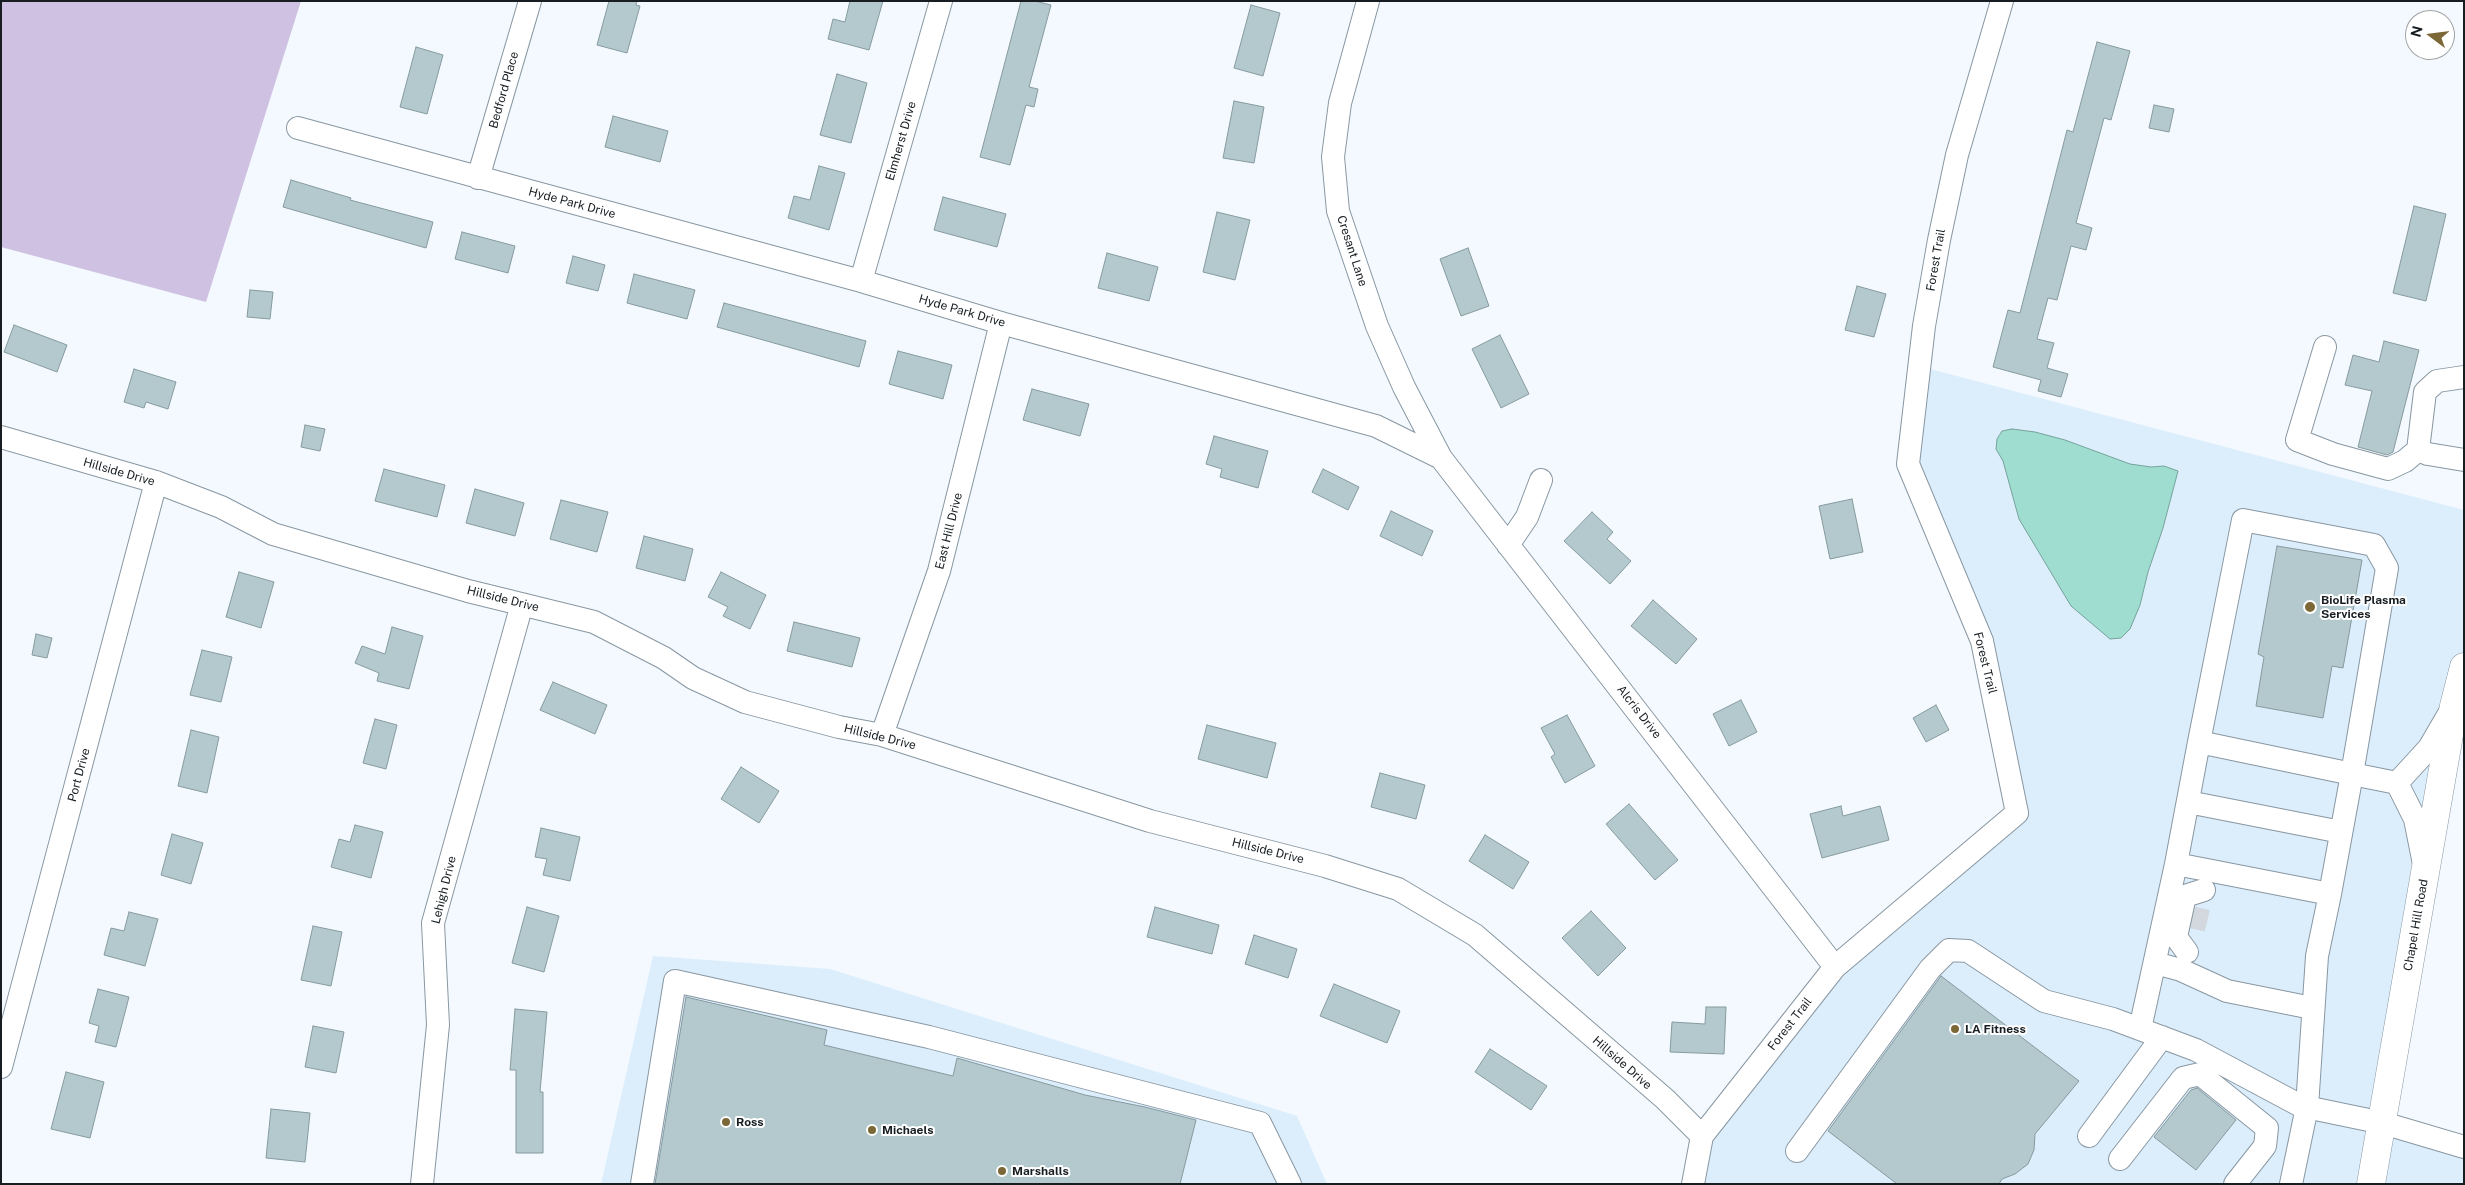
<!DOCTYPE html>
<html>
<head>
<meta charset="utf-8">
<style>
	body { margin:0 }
	#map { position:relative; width:2465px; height:1185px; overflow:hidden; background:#f3f9fe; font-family:"Public Sans",sans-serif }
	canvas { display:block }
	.frame { position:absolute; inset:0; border:2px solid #171d21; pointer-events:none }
	.north { position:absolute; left:2405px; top:10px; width:50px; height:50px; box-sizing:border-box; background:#fff; border:1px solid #a2a5a6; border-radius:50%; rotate:285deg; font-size:14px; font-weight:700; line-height:20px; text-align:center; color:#171d21 }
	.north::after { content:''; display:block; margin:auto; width:18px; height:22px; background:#7c6736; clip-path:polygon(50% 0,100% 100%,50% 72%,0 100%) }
</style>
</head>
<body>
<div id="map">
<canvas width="2465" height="1185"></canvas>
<div class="frame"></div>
<div class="north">N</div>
</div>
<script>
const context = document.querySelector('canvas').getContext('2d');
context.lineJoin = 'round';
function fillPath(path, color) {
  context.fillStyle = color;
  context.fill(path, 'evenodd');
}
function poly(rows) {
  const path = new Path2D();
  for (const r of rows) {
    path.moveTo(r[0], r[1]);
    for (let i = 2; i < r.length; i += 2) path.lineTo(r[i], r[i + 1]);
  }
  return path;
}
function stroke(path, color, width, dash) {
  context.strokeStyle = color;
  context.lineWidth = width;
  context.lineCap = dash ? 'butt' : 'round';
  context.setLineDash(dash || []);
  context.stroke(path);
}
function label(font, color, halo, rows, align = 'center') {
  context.font = font + ' "Public Sans",sans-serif';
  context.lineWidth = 4;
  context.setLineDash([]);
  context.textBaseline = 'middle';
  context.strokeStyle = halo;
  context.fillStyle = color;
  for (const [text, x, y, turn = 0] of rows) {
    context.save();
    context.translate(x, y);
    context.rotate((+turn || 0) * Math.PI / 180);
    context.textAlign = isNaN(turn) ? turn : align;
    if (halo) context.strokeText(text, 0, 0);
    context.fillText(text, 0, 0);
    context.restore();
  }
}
const built = poly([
	[1919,366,2464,510,2464,660,2383,1123,2464,1147,2464,1184,1704,1184,1702,1136,1835,967,2017,813,1982,641,1908,464],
	[653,956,830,969,1297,1116,1327,1184,601,1184]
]);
const green = poly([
	[1,1,301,1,206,302,1,247]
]);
const water = poly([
	[2012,429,2035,432,2065,440,2130,464,2151,467,2164,466,2178,471,2163,528,2148,572,2140,605,2130,629,2121,638,2110,639,2071,606,2019,519,2003,461,1996,449,1997,439,2002,431,2012,429]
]);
const building = poly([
	[609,1,637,1,636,5,640,6,627,53,597,45,609,1],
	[850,1,883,1,869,50,828,39,833,19,845,22,850,1],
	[1021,1,1035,1,1051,5,1029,87,1038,89,1034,107,1026,105,1010,165,980,157,1021,1],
	[1251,5,1280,13,1263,76,1234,68,1251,5],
	[2097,42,2130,51,2111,120,2104,118,2076,223,2092,228,2086,250,2071,246,2057,300,2048,298,2037,339,2054,343,2047,368,2068,374,2061,397,2038,391,2041,380,1993,367,2008,310,2020,313,2067,130,2073,132,2097,42],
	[416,47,443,55,427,114,400,107,416,47],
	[837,74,867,83,851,143,820,135,837,74],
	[1234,101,1264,107,1254,163,1223,158,1234,101],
	[2154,105,2174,109,2169,132,2149,128,2154,105],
	[613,116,668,131,660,162,605,147,613,116],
	[819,166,845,173,829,230,788,218,794,196,810,200,819,166],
	[291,180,351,198,350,200,433,222,426,248,283,207,291,180],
	[943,197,1006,214,997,247,934,230,943,197],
	[2414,206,2446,214,2426,301,2393,293,2414,206],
	[1217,212,1250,220,1235,280,1203,272,1217,212],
	[462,232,515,246,508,273,455,259,462,232],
	[1468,248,1489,306,1461,316,1440,259,1468,248],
	[1107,253,1158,267,1149,301,1098,288,1107,253],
	[573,256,605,265,598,291,566,283,573,256],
	[634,274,695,290,687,319,627,303,634,274],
	[1857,286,1886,294,1874,337,1845,330,1857,286],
	[250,290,273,292,270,319,247,317,250,290],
	[724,303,866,341,859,367,717,327,724,303],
	[14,325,67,345,57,372,4,352,14,325],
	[1500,335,1529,394,1501,408,1472,349,1500,335],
	[2384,341,2419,350,2393,452,2387,455,2358,447,2372,391,2345,385,2353,355,2379,362,2384,341],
	[898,351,952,365,943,399,889,384,898,351],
	[134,369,176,382,168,409,146,402,144,408,124,402,134,369],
	[1032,389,1089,404,1080,436,1023,420,1032,389],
	[305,425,325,429,320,451,301,447,305,425],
	[1214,436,1268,451,1258,488,1220,477,1222,469,1206,464,1214,436],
	[384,469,445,485,437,517,375,501,384,469],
	[1323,469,1359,487,1348,510,1312,492,1323,469],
	[475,489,524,503,515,536,466,523,475,489],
	[1852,499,1863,552,1830,559,1819,506,1852,499],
	[561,500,608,512,597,552,550,539,561,500],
	[1391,511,1433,531,1422,556,1380,536,1391,511],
	[1592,512,1613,532,1607,539,1631,561,1610,584,1564,541,1592,512],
	[644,536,693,549,685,581,636,568,644,536],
	[2277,546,2362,560,2343,668,2332,666,2323,718,2256,706,2264,657,2258,654,2277,546],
	[239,572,274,582,261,628,226,617,239,572],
	[721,572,766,595,750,629,723,616,728,607,708,597,721,572],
	[1653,600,1697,639,1676,664,1631,626,1653,600],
	[794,622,860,638,852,667,787,651,794,622],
	[392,627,423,636,409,689,377,681,379,673,355,663,362,646,385,654,392,627],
	[36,634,52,638,47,658,32,655,36,634],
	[202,650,232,657,221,702,190,695,202,650],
	[553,682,607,705,595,734,540,710,553,682],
	[1741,700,1757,732,1729,746,1713,714,1741,700],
	[1936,705,1949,730,1926,742,1913,718,1936,705],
	[1567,715,1595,766,1565,783,1551,757,1555,754,1541,728,1567,715],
	[375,719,397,725,386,769,363,763,375,719],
	[1207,725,1276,743,1267,778,1198,759,1207,725],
	[191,730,219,737,207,793,178,786,191,730],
	[741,767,779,791,759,823,721,799,741,767],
	[1380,773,1425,785,1416,819,1371,807,1380,773],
	[1629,804,1678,860,1655,880,1606,824,1629,804],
	[1841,806,1843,816,1880,806,1889,840,1822,858,1810,814,1841,806],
	[355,825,383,832,371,878,331,867,339,839,350,842,355,825],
	[541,828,580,837,570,881,543,875,547,859,535,857,541,828],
	[172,834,203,843,191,884,161,875,172,834],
	[1485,835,1529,862,1513,889,1469,861,1485,835],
	[527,907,559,916,544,972,512,963,527,907],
	[1155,907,1219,925,1212,954,1147,937,1155,907],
	[1591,911,1626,948,1598,976,1562,938,1591,911],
	[129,912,158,919,145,966,104,955,111,928,124,931,129,912],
	[313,926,342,932,331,986,301,980,313,926],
	[1254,935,1297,949,1288,978,1245,964,1254,935],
	[1941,976,2079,1081,2035,1134,2034,1150,2028,1164,2015,1174,2002,1179,1999,1184,1897,1184,1828,1131,1941,976],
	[1334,984,1400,1011,1387,1043,1320,1016,1334,984],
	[98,989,129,997,116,1047,95,1042,99,1026,89,1023,98,989],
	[686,997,827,1030,824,1045,953,1076,957,1058,1085,1095,1145,1107,1196,1120,1180,1184,655,1184,686,997],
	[1706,1007,1726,1007,1724,1054,1670,1052,1672,1022,1705,1024,1706,1007],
	[515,1009,547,1012,540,1092,543,1092,543,1153,516,1153,516,1070,510,1070,515,1009],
	[313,1026,344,1032,336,1073,305,1067,313,1026],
	[1490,1049,1547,1086,1531,1110,1475,1072,1490,1049],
	[66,1072,104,1082,90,1138,51,1129,66,1072],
	[2197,1088,2236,1120,2196,1170,2154,1137,2191,1090,2197,1088],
	[271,1109,310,1113,305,1162,266,1158,271,1109]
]);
const minorTunnel = poly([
	[2194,929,2200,904]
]);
const minor = poly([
	[1368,1,1340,103,1333,157,1338,211,1377,326,1404,387,1441,458,1835,967],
	[298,128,861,281,1001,323,1376,426,1441,458],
	[478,178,530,1],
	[861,281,941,1],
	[2325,347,2297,440,2333,454,2388,469,2405,461,2418,450,2425,392,2437,381,2464,377],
	[1,437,156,482,221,507,273,534,468,591,594,622,664,658,693,678,745,702,839,727,882,735,1150,821,1325,866,1398,889,1475,935,1665,1099,1702,1136],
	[2418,450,2428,454,2464,460],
	[1508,545,1527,517,1541,480],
	[882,735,939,571,1001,323],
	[2397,783,2415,819,2424,864],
	[2397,783,2429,748,2450,712],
	[2188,802,2341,832],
	[2176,864,2199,742,2243,520,2374,545,2387,568,2352,774,2199,742],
	[2187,952,2176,937,2185,896,2204,890],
	[2155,963,2181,970,2227,991,2312,1008],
	[2140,1029,2176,864,2330,894,2352,774,2397,783],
	[1,1067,156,482],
	[2089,1136,2162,1037],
	[1797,1151,1930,969,1949,950,1968,951,2044,1001,2113,1019,2196,1050,2301,1106,2383,1123,2464,1147],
	[2120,1159,2183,1078,2200,1074,2267,1128,2265,1146,2235,1184],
	[422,1184,438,1025,433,923,522,604],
	[642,1184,675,981,929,1037,1260,1123,1290,1184],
	[1693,1184,1702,1136,1835,967,2017,813,1982,641,1908,464,1924,326,1939,240,1957,155,2002,1],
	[2291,1184,2307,1107,2317,956,2330,894]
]);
const major = poly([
	[2371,1184,2454,706,2464,667]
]);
const markers = [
	[2310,607,6,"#7c6736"],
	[1955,1029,5,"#7c6736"],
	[726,1122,5,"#7c6736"],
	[872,1130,5,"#7c6736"],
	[1002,1171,5,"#7c6736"]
];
const streetNames = [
	["Bedford Place",504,90,-74],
	["Elmherst Drive",901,141,-74],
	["Hyde Park Drive",572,203,15],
	["Cresant Lane",1352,251,72],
	["Forest Trail",1936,260,-80],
	["Hyde Park Drive",962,311,16],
	["Hillside Drive",119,472,16],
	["East Hill Drive",949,531,-76],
	["Hillside Drive",503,599,14],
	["Forest Trail",1985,663,76],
	["Alcris Drive",1639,712,52],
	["Hillside Drive",880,737,14],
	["Port Drive",79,775,-75],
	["Hillside Drive",1268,851,14],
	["Lehigh Drive",444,890,-76],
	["Chapel Hill Road",2416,925,-80],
	["Forest Trail",1790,1024,-52],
	["Hillside Drive",1622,1063,41]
];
const poiNames = [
	["BioLife Plasma",2321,600],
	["Services",2321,614],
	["LA Fitness",1965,1029],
	["Ross",736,1122],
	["Michaels",882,1130],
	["Marshalls",1012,1171]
];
fillPath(built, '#dceefc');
fillPath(green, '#cec1e2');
fillPath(water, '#9eddcf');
stroke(water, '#76a39b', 1);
fillPath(building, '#b3c9cd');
stroke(building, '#869b9f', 1);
stroke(minorTunnel, '#d2d8dd', 22, [22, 11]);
stroke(minor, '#8897a2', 24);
stroke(major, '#8897a2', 29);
stroke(minor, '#fff', 22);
stroke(major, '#fff', 28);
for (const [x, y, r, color] of markers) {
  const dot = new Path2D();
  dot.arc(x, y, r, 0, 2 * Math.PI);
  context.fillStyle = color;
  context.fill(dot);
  stroke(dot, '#fff', 2);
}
label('12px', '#171d21', '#fff', streetNames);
label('bold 12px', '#171d21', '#fff', poiNames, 'left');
</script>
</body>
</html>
